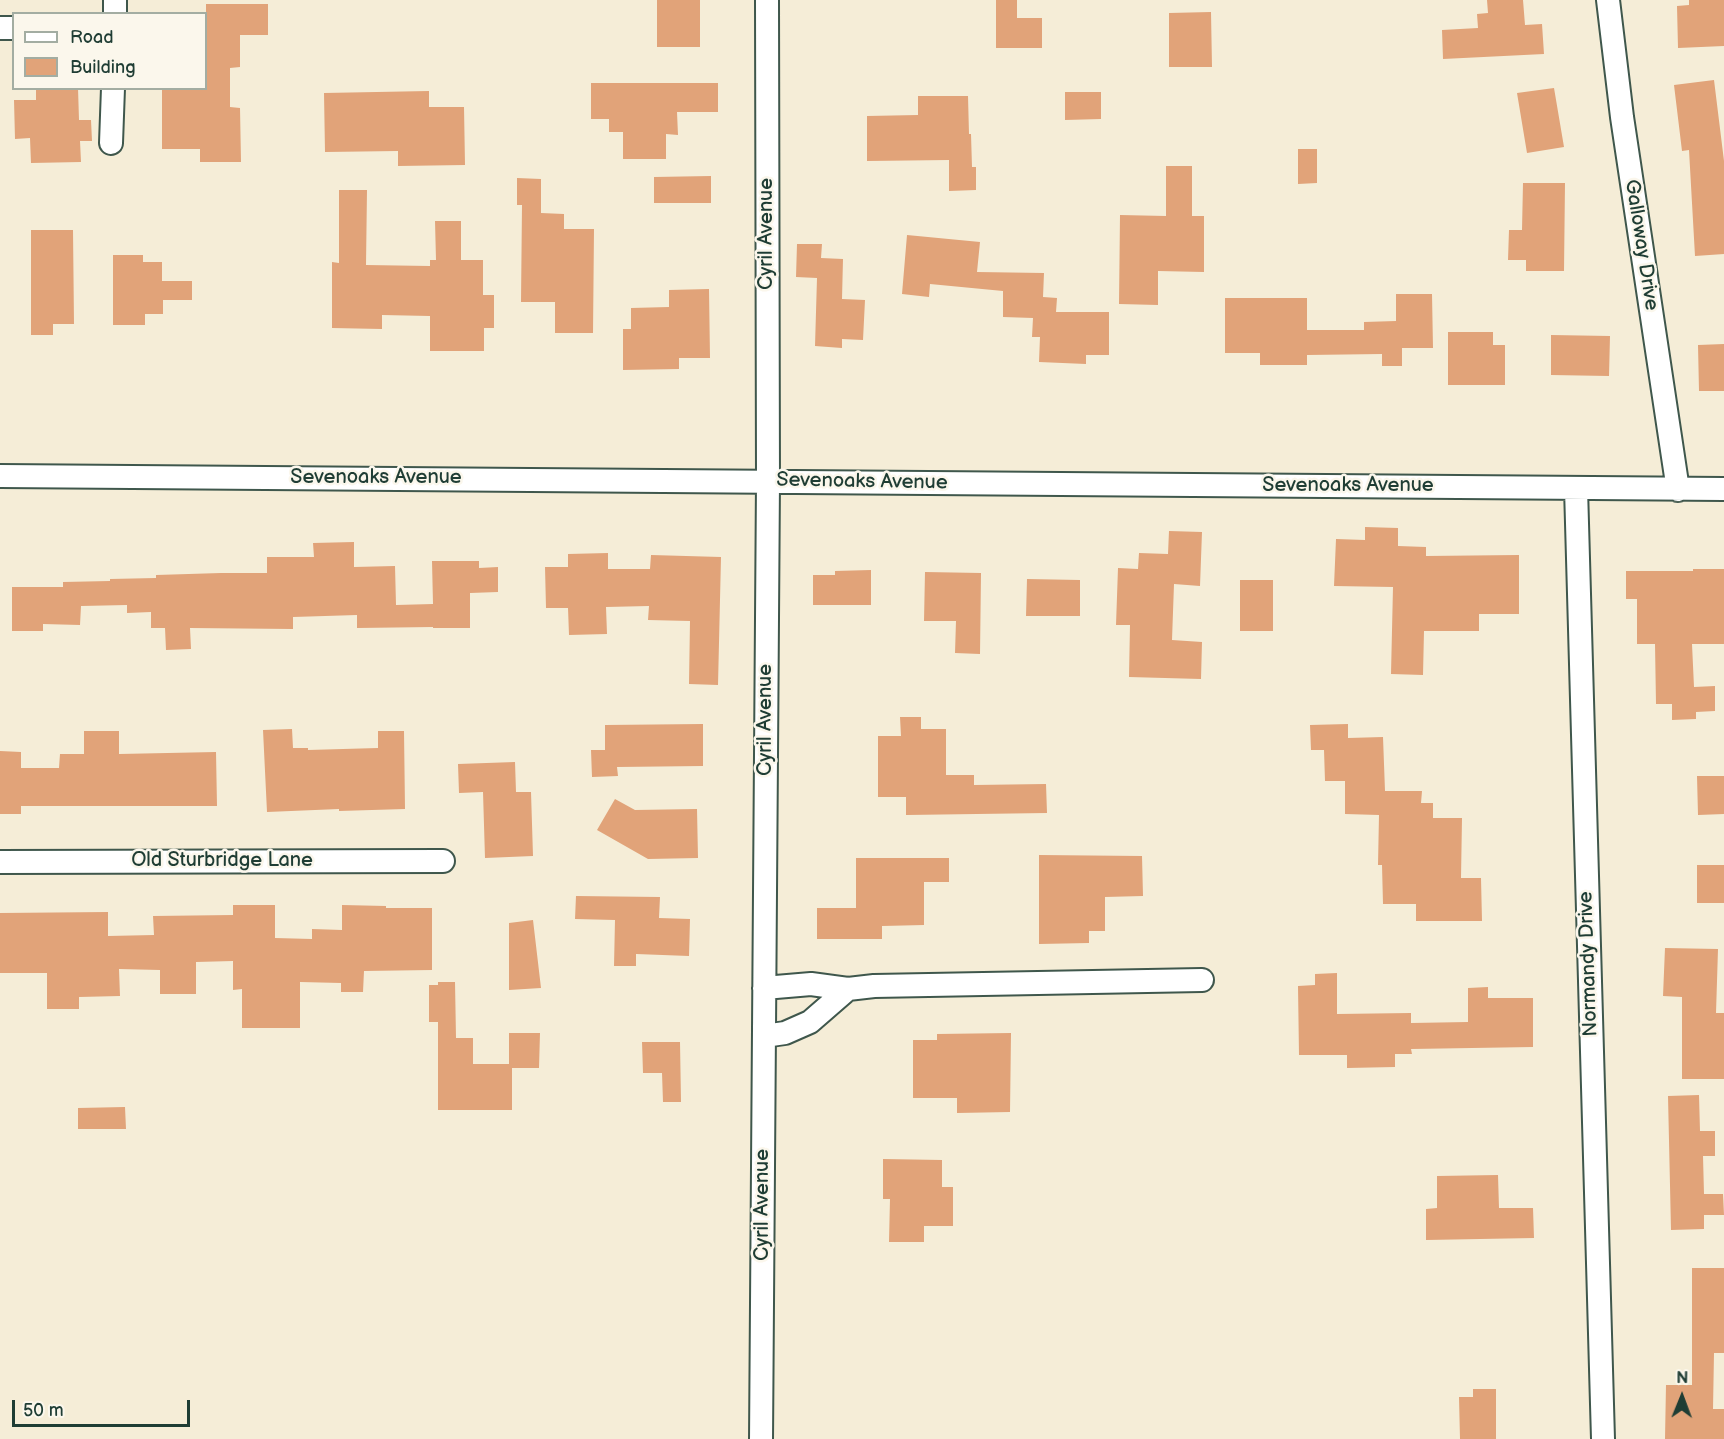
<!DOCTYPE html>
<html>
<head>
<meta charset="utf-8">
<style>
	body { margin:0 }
	#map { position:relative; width:1724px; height:1439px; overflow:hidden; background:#f5edd7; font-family:"Balsamiq Sans",sans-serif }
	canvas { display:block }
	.legend { position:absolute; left:12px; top:12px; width:195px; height:78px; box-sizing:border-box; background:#fbf7ec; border:2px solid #a3ada2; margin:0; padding:8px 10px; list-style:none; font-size:18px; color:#1f3d34 }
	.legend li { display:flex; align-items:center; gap:12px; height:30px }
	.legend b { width:30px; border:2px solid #a3ada2 }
	.north { position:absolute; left:1652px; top:1367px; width:60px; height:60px; -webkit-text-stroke:4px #fbf7ec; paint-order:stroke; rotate:1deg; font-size:16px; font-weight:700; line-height:24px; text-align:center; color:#1f3d34 }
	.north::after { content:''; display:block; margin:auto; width:21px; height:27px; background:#1f3d34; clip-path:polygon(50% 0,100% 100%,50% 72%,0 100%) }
	.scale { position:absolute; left:12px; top:1400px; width:178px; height:27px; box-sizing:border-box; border:3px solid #1f3d34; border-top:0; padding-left:8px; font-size:18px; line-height:21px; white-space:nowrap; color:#1f3d34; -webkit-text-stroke:4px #fbf7ec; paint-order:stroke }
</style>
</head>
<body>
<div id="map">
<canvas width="1724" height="1439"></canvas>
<ul class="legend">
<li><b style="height:8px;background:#fff"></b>Road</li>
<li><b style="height:16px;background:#e1a379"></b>Building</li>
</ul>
<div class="north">N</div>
<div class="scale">50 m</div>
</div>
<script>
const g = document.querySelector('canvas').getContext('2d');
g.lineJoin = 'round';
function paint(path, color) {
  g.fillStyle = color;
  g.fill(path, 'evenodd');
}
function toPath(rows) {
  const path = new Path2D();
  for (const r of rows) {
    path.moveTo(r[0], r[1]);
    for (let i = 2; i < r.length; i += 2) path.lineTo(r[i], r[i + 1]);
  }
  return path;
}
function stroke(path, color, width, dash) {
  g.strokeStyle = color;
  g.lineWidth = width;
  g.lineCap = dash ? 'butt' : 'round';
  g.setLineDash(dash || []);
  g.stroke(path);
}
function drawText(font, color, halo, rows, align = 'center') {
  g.font = font + ' "Balsamiq Sans",sans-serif';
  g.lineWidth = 5;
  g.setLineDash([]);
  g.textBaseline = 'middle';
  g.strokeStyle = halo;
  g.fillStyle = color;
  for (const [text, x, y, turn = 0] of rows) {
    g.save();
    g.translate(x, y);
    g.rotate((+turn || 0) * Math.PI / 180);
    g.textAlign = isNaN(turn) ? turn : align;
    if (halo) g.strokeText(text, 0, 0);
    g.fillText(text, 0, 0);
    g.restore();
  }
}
const building = toPath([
	[657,0,700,0,700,47,657,47],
	[996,0,1017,0,1017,18,1042,18,1042,48,996,48],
	[1487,0,1523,0,1525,25,1542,24,1544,54,1443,59,1442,30,1478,28,1477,14,1488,13],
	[1689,0,1724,0,1724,46,1678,48,1677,6,1689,5],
	[206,4,268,4,268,35,240,35,240,67,230,68,230,107,240,108,241,162,200,162,200,149,162,149,162,88,206,88],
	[1211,12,1212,67,1169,67,1169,13],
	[1714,80,1724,161,1724,254,1695,256,1689,150,1682,151,1674,85],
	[591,83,718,83,718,112,677,112,678,135,666,134,666,159,623,159,623,132,609,132,609,119,591,119],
	[36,88,78,88,79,120,91,120,92,141,80,141,81,162,31,163,30,138,15,139,14,100,36,100],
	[1554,88,1564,147,1527,153,1517,93],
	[429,91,429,107,464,107,465,165,398,166,398,151,325,152,324,93],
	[1065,92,1101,92,1101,119,1065,120],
	[918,96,968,96,969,134,971,134,972,167,976,167,976,190,949,191,949,160,867,161,867,116,918,115],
	[1298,149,1317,149,1317,183,1298,184],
	[1166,166,1192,166,1192,216,1204,216,1204,272,1158,271,1158,305,1119,304,1120,215,1166,216],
	[711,176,711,203,654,203,654,177],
	[517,178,541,179,541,213,564,214,564,229,594,229,593,333,555,333,555,302,521,302,522,205,517,205],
	[1523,183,1565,183,1564,271,1526,271,1526,260,1508,260,1509,230,1522,230],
	[339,190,367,190,366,265,430,266,430,260,436,260,435,221,461,221,461,260,483,260,483,295,494,295,494,328,484,328,484,351,430,351,430,316,382,315,382,329,332,328,332,262,339,263],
	[31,230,73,230,74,324,53,324,53,335,31,335],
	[907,235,980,242,977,272,1044,273,1043,297,1057,298,1056,312,1109,312,1109,355,1086,355,1086,364,1039,362,1040,337,1032,337,1033,318,1003,317,1003,291,930,284,929,297,902,294],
	[797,244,822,244,821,258,843,259,842,299,865,300,863,340,842,339,842,348,815,346,817,278,796,277],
	[113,255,143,255,143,262,162,262,162,281,192,281,192,300,163,300,163,314,145,314,145,325,113,325],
	[709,289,710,358,679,358,679,369,623,370,623,329,631,329,631,308,669,307,669,290],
	[1396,294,1432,294,1433,348,1402,348,1402,366,1382,366,1382,354,1307,355,1307,365,1260,365,1260,353,1225,353,1225,298,1307,298,1307,330,1364,330,1364,322,1396,321],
	[1448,332,1493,332,1493,345,1505,345,1505,385,1448,385],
	[1551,335,1610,336,1609,376,1551,375],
	[1724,344,1724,391,1699,391,1698,345],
	[1365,527,1398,528,1398,546,1426,547,1426,556,1519,555,1519,614,1479,614,1479,631,1424,631,1423,675,1391,674,1393,587,1334,586,1336,539,1365,540],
	[1169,531,1202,532,1200,586,1174,584,1172,640,1202,642,1201,679,1129,677,1130,625,1116,625,1118,568,1138,569,1139,553,1168,554],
	[354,542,354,567,395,566,396,605,433,604,432,561,479,561,479,568,498,567,498,592,470,593,470,628,433,628,433,627,357,628,357,615,293,617,293,629,190,628,191,649,166,650,165,628,151,628,151,612,127,613,127,605,81,606,80,625,43,624,43,631,12,631,12,587,63,587,63,582,110,581,110,579,156,578,156,575,221,573,267,573,267,557,314,557,313,543],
	[608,553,608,569,650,569,651,555,721,557,718,685,689,684,690,621,648,620,649,606,606,607,607,634,569,635,568,608,546,608,545,567,568,567,568,554],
	[1693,569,1724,569,1724,644,1692,644,1694,687,1715,686,1715,711,1696,712,1696,719,1672,720,1672,704,1656,704,1655,644,1637,644,1637,599,1626,599,1626,571,1693,571],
	[871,570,871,605,813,605,813,575,835,575,835,571],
	[925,572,981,573,980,654,955,653,956,621,924,621],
	[1027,579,1080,580,1080,616,1026,616],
	[1240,580,1273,580,1273,631,1240,631],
	[900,717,921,717,921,729,946,729,946,775,974,775,974,785,1046,784,1047,813,906,815,906,797,878,797,878,736,901,736],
	[703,724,703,766,617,767,618,776,592,777,591,750,605,750,605,725],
	[1348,724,1348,738,1383,737,1385,791,1422,791,1421,803,1433,803,1433,818,1462,818,1461,878,1481,878,1482,921,1416,921,1416,904,1383,904,1382,865,1378,865,1379,815,1345,814,1345,781,1325,781,1324,750,1311,750,1310,725],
	[292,729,293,748,308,748,308,750,378,748,378,731,404,731,405,809,339,811,339,809,267,812,263,730],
	[84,731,119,731,119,754,216,752,217,806,21,806,21,814,0,814,0,751,21,752,21,768,59,768,60,754,84,754],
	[515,762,516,792,531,792,533,856,485,858,483,792,459,793,458,764],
	[1697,776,1724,776,1724,814,1698,815],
	[615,799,635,810,697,809,698,858,648,859,597,830],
	[1039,855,1142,856,1143,896,1105,897,1105,931,1089,931,1089,943,1039,944],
	[856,858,949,858,949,882,924,882,924,925,882,926,882,939,817,939,817,908,856,908],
	[1697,865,1724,865,1724,903,1697,903],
	[576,896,660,897,659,918,690,919,689,956,636,954,636,966,614,966,615,920,575,919],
	[233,905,275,905,275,938,312,939,312,929,342,930,342,905,386,906,386,908,432,908,432,970,364,971,363,992,341,992,341,983,300,982,300,1028,242,1028,242,989,233,990,233,961,196,962,196,994,160,994,160,970,119,969,120,996,79,997,79,1009,47,1009,47,973,0,973,0,913,108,912,108,936,154,935,153,916,233,915],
	[533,920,541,988,509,990,509,923],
	[1665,948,1718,949,1716,1013,1724,1013,1724,1079,1682,1079,1682,997,1663,996],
	[1337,973,1337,1014,1411,1013,1411,1023,1468,1022,1468,988,1488,987,1488,998,1533,998,1533,1047,1411,1049,1412,1054,1395,1054,1395,1067,1347,1068,1347,1055,1299,1055,1298,986,1315,985,1315,974],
	[438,982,455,982,456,1038,473,1038,473,1064,509,1064,509,1033,540,1033,539,1068,512,1068,512,1110,438,1110,438,1022,429,1022,429,985,438,985],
	[1011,1033,1010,1112,957,1113,957,1098,913,1098,913,1040,937,1040,937,1034],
	[642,1042,680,1042,681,1102,663,1102,662,1073,643,1073],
	[1699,1095,1700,1131,1715,1131,1715,1156,1703,1156,1704,1194,1723,1194,1724,1215,1704,1215,1704,1229,1671,1230,1668,1096],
	[125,1107,126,1129,78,1129,78,1108],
	[883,1159,942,1160,942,1187,953,1187,953,1226,924,1226,924,1242,889,1242,890,1199,883,1199],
	[1498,1175,1499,1208,1533,1208,1534,1238,1426,1240,1426,1209,1437,1208,1437,1176],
	[1692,1268,1724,1268,1724,1353,1714,1353,1713,1409,1724,1409,1724,1439,1665,1439,1666,1385,1692,1385],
	[1473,1389,1496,1389,1496,1439,1460,1439,1459,1397,1473,1397]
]);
const minor = toPath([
	[1608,0,1622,117,1678,490],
	[115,14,115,0],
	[0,28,14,28],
	[111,143,113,88],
	[0,476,1724,489],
	[1576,488,1603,1439],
	[0,862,443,861],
	[764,988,811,984,848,989,874,986,1202,980],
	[764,1036,785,1033,810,1022,848,989],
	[761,1439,768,481,767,0]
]);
const streetNames = [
	["Cyril Avenue",767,234,-90],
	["Galloway Drive",1641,245,81],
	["Sevenoaks Avenue",376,478],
	["Sevenoaks Avenue",862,482,1],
	["Sevenoaks Avenue",1348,486],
	["Cyril Avenue",766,720,-90],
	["Old Sturbridge Lane",222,861],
	["Normandy Drive",1589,964,-92],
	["Cyril Avenue",763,1205,-90]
];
paint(building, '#e1a379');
stroke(minor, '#3f574c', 26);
stroke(minor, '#fff', 22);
drawText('20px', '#1f3d34', '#fbf7ec', streetNames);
</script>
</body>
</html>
